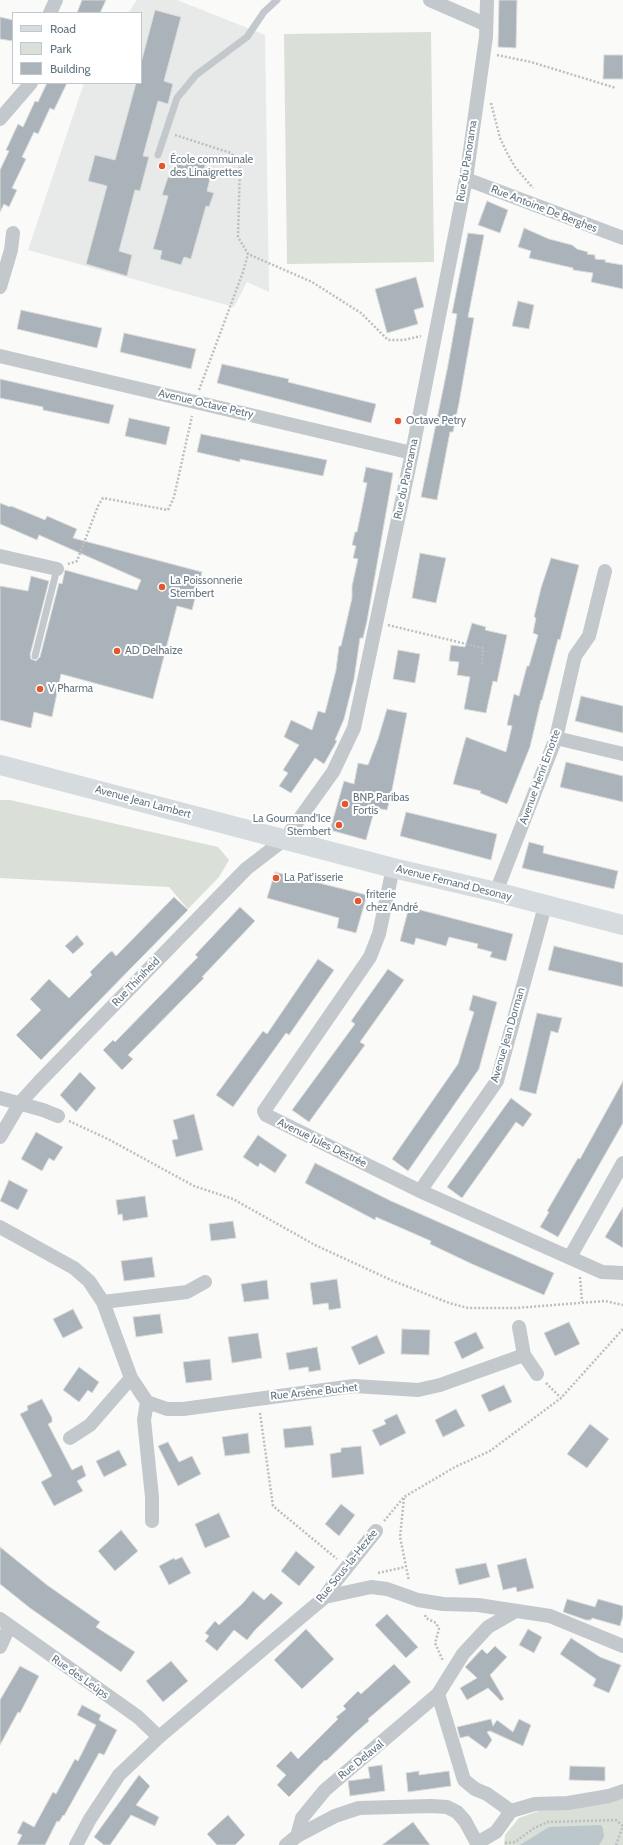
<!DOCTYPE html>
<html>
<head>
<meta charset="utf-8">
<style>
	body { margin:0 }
	#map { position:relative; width:623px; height:1845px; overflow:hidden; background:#fafaf8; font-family:Cabin,sans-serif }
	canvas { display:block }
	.legend { position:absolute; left:12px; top:12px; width:130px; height:72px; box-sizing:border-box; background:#fff; border:1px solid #c1c8cd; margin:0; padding:5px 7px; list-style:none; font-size:12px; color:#657683 }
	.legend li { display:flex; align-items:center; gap:8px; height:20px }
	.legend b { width:20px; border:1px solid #c1c8cd }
</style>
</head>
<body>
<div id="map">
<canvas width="623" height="1845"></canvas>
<ul class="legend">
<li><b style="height:5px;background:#d6dbdf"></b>Road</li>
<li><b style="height:11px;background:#dadfd7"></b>Park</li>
<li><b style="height:11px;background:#aab3b9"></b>Building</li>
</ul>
</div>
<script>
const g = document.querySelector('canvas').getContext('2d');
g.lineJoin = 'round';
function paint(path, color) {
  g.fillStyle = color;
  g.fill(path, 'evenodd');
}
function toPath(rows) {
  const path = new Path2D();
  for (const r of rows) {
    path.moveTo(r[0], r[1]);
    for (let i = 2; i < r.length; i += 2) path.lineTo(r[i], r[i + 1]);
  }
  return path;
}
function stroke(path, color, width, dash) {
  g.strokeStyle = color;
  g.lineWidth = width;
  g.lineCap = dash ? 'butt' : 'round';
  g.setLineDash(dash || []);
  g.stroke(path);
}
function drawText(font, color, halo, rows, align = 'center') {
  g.font = font + ' Cabin,sans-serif';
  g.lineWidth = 4;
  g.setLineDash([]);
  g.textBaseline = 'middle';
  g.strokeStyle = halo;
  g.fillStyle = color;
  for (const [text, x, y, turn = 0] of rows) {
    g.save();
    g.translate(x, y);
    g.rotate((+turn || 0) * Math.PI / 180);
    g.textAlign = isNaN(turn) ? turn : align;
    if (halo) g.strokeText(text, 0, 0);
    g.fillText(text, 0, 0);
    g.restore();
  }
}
const built = toPath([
	[137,0,177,0,265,35,269,292,247,282,234,307,28,250,84,83,141,83,141,13,128,13]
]);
const green = toPath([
	[431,32,434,262,287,264,284,34],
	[0,800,10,800,218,847,229,860,219,877,188,909,169,887,0,878],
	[623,1798,623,1845,504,1845,505,1835,519,1818,539,1811,576,1808]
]);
const water = toPath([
	[601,1825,603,1829,604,1837,599,1845,520,1845,549,1827]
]);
const building = toPath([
	[82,0,106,0,100,13,77,13,82,0],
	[499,0,517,0,516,48,498,47,499,0],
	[155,10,181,17,164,81,173,84,168,104,158,101,143,156,149,157,140,191,135,190,119,251,132,255,127,276,86,264,107,186,88,181,95,155,115,160,136,83,141,83,141,63,155,10],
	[0,17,13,20,13,41,0,39,0,17],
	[604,55,623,55,623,79,603,79,604,55],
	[47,83,67,83,54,110,50,108,38,134,34,132,22,157,26,159,12,188,17,190,9,207,4,204,0,212,0,170,9,151,6,150,18,124,23,127,35,101,38,102,47,83],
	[188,157,206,162,203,173,211,175,207,191,214,193,209,207,206,206,191,259,184,257,181,265,160,259,162,251,153,249,168,196,162,195,168,177,171,178,176,163,185,166,188,157],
	[487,201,508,210,500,233,478,225,487,201],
	[524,228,549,239,572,245,577,249,588,252,587,254,595,255,595,259,606,260,605,262,623,265,623,289,591,282,593,273,573,270,573,268,529,258,531,251,518,247,524,228],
	[468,233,484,235,468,317,474,318,459,403,453,432,450,432,437,500,421,497,448,365,457,314,452,313,468,233],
	[416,277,424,307,414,310,418,324,387,333,375,289,416,277],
	[518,301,534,305,529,329,512,326,518,301],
	[21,310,102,328,97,348,17,329,21,310],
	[124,333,196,349,191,369,120,352,124,333],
	[222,364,289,379,288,382,376,404,371,423,217,383,222,364],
	[0,379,114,405,109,424,43,410,43,407,0,398,0,379],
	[129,418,170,427,166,445,125,436,129,418],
	[201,434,327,460,323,476,240,459,240,462,197,452,201,434],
	[366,467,393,473,367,621,363,638,360,638,354,679,344,719,335,740,337,741,324,764,315,758,291,793,279,786,288,773,283,770,299,745,284,737,291,720,312,730,318,711,325,713,336,670,339,646,341,646,352,598,352,586,358,559,353,558,356,546,352,545,355,532,357,532,367,483,363,482,366,467],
	[0,503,10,507,11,506,45,520,47,516,77,529,73,538,202,572,192,610,177,606,153,699,61,674,52,717,34,712,31,728,0,720,0,586,28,591,31,576,49,581,30,655,31,659,36,661,40,657,59,583,62,584,65,570,137,590,141,580,39,535,37,540,0,524,0,503],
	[420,553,446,558,436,603,412,598,420,553],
	[551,558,579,565,560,640,558,639,542,700,541,700,530,747,507,804,480,793,481,791,453,784,466,737,506,752,512,726,507,725,514,694,519,696,527,666,529,666,538,635,533,633,536,618,534,617,541,588,551,558],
	[472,623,486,627,485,630,507,635,497,682,493,681,486,713,464,709,470,677,457,675,459,662,449,661,451,645,465,647,472,623],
	[398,650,420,654,415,683,393,679,398,650],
	[581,696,623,706,623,733,575,721,581,696],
	[387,709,407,713,391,795,387,810,375,808,366,840,330,830,344,781,354,784,358,763,368,765,378,739,387,709],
	[566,762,623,776,623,802,560,787,566,762],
	[406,812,497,834,491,860,400,836,406,812],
	[529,842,544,846,543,853,618,871,614,889,522,868,529,842],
	[275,872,367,895,356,933,337,928,339,918,267,898,275,872],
	[174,897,188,910,41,1060,16,1035,41,1010,30,999,49,979,69,998,92,975,90,972,109,953,112,951,116,956,174,897],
	[240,907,255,921,202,977,204,978,128,1055,133,1059,122,1070,103,1050,113,1040,115,1042,198,957,195,955,240,907],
	[409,907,513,934,506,961,490,957,492,952,477,948,478,944,449,937,446,946,416,938,414,945,400,941,409,907],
	[77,935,84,944,73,954,65,946,77,935],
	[554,946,623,963,623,987,548,970,554,946],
	[318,959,334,970,289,1035,286,1033,233,1107,216,1095,263,1031,267,1034,318,959],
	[388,969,404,980,360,1042,365,1045,309,1122,292,1110,355,1024,351,1021,388,969],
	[473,995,497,1002,479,1069,408,1171,392,1159,458,1064,474,1012,469,1010,473,995],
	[537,1013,562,1018,558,1033,551,1031,536,1094,519,1090,537,1013],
	[80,1072,96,1088,76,1112,60,1095,80,1072],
	[623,1081,623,1123,558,1237,540,1227,549,1212,547,1211,578,1158,580,1159,623,1081],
	[511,1098,532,1114,523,1127,516,1122,462,1198,447,1187,511,1098],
	[194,1114,203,1150,176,1157,172,1140,178,1139,173,1120,194,1114],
	[36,1132,63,1147,54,1161,49,1158,42,1171,21,1159,36,1132],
	[258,1135,287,1155,275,1173,260,1163,258,1167,243,1157,258,1135],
	[315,1163,391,1201,554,1273,544,1295,472,1264,430,1244,431,1241,376,1217,375,1220,305,1183,315,1163],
	[9,1180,28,1190,18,1210,0,1201,9,1180],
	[145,1196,148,1217,123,1221,122,1214,118,1215,116,1200,145,1196],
	[623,1207,623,1248,605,1237,623,1207],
	[233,1221,236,1238,211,1241,209,1224,233,1221],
	[152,1257,155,1277,124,1281,121,1261,152,1257],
	[337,1279,341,1308,329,1310,328,1303,313,1305,310,1283,337,1279],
	[267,1280,269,1299,244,1302,241,1284,267,1280],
	[73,1309,83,1328,63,1338,53,1319,73,1309],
	[160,1314,163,1333,136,1337,133,1317,160,1314],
	[569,1322,580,1344,555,1356,544,1333,569,1322],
	[402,1329,430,1330,429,1355,401,1354,402,1329],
	[476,1332,484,1348,462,1359,454,1342,476,1332],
	[258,1333,262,1358,232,1363,228,1337,258,1333],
	[377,1335,385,1353,359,1365,351,1347,377,1335],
	[317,1347,321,1370,309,1372,308,1367,289,1370,286,1353,317,1347],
	[210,1359,212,1380,186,1383,183,1362,210,1359],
	[79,1367,99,1382,92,1393,88,1390,79,1402,63,1390,79,1367],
	[504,1385,512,1402,489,1412,481,1395,504,1385],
	[42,1399,52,1418,52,1422,48,1424,72,1470,82,1465,86,1476,77,1481,83,1491,54,1506,41,1482,52,1476,20,1414,28,1410,27,1406,42,1399],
	[456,1409,465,1426,443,1437,435,1420,456,1409],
	[397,1414,406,1433,380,1446,372,1430,386,1424,384,1420,397,1414],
	[590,1424,609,1439,587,1468,567,1454,590,1424],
	[311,1426,314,1445,285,1448,283,1429,311,1426],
	[248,1433,250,1453,225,1456,222,1437,248,1433],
	[168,1442,179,1462,192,1456,201,1474,178,1486,158,1446,168,1442],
	[361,1446,364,1474,332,1478,330,1454,341,1452,341,1448,361,1446],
	[119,1450,127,1465,104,1477,96,1461,119,1450],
	[341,1504,355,1515,339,1536,325,1524,341,1504],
	[219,1513,230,1537,205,1548,195,1524,219,1513],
	[121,1530,138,1551,115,1571,98,1551,121,1530],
	[0,1547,47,1585,100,1622,96,1627,135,1652,121,1672,30,1608,0,1584,0,1547],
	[296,1551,315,1567,299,1586,281,1571,296,1551],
	[182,1557,191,1573,169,1585,159,1566,174,1558,175,1560,182,1557],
	[526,1558,534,1588,517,1592,516,1587,503,1590,497,1565,526,1558],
	[486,1563,490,1577,459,1585,455,1569,486,1563],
	[253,1591,264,1600,271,1593,283,1603,255,1630,247,1640,234,1630,217,1651,205,1641,209,1636,205,1633,215,1621,219,1625,243,1603,253,1591],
	[567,1599,595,1607,598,1599,623,1606,623,1616,620,1626,592,1618,591,1620,586,1620,563,1612,567,1599],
	[387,1614,418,1647,406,1658,375,1625,387,1614],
	[306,1629,334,1659,302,1689,274,1660,306,1629],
	[528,1629,542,1637,534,1653,519,1645,528,1629],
	[571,1638,600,1657,621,1665,609,1693,593,1686,596,1679,560,1654,571,1638],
	[495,1646,507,1657,490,1675,504,1699,501,1701,488,1688,467,1700,460,1688,477,1678,465,1667,482,1649,487,1654,495,1646],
	[171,1661,188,1681,163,1702,146,1681,171,1661],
	[394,1664,411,1682,368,1719,369,1721,354,1734,326,1761,325,1760,289,1797,277,1785,286,1775,276,1766,291,1751,298,1759,338,1719,336,1717,346,1709,343,1706,358,1691,361,1694,394,1664],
	[20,1666,39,1676,20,1713,18,1712,0,1745,0,1700,20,1666],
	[82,1705,101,1715,99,1720,117,1730,104,1755,99,1753,64,1816,63,1815,59,1822,57,1821,45,1845,17,1845,22,1835,17,1833,23,1821,34,1827,53,1792,56,1794,75,1759,78,1761,96,1725,77,1715,82,1705],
	[491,1719,493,1726,497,1720,513,1732,519,1719,531,1725,523,1746,490,1731,487,1732,492,1740,486,1749,468,1736,460,1738,457,1727,491,1719],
	[382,1765,385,1791,350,1796,348,1781,370,1778,368,1767,382,1765],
	[570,1766,605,1767,605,1781,569,1780,570,1766],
	[419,1771,419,1775,449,1771,451,1786,408,1792,406,1773,419,1771],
	[139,1775,150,1786,136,1805,159,1817,155,1826,131,1815,110,1845,104,1845,94,1837,139,1775],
	[228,1815,245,1835,235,1845,217,1845,207,1834,228,1815],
	[413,1822,430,1845,382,1845,413,1822]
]);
const path = toPath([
	[497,55,531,62,616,88],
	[491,103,500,138,507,153,515,167,533,188],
	[175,135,231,153,240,165,238,237,248,254,312,282,361,313,388,340,404,340,421,336],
	[199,390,243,272,248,254],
	[68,564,77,561,98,506,103,498,168,510,174,497,192,416],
	[388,625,483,648,482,665],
	[69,1121,108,1139,194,1186,233,1199,315,1245,391,1280,449,1303,468,1308,516,1308,605,1301,623,1305],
	[580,1277,582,1302],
	[546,1383,561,1398],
	[260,1413,273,1506,337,1559],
	[404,1498,400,1537,409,1581],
	[384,1521,404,1497,455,1467,490,1451,561,1398,623,1329],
	[378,1573,405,1567],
	[425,1615,426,1618,436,1623,439,1629,435,1643,443,1661],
	[505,1843,515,1842,534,1828,548,1822,616,1820,623,1826],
	[616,1845,623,1826]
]);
const service = toPath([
	[158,155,177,98,196,75,247,37,264,12,277,0],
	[35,656,57,569]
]);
const minor = toPath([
	[430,0,485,24],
	[50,13,56,0],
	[0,119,31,83],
	[466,179,623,238],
	[0,287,11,250,13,233],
	[0,356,412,453],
	[0,556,57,569],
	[556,738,623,754],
	[393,868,379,934,370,957,264,1111,266,1115,420,1191,602,1272,623,1273],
	[496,892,556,738,575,656,589,636,605,571],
	[0,1098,43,1110,58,1116],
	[0,1137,20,1103,39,1082,246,869,285,839,333,772,354,728,412,453,466,179,486,37,487,0],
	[420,1191,497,1081,545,906],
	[0,1227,74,1268,89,1281,103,1302,131,1378,147,1402,167,1409,183,1409,354,1386,418,1390,440,1385,524,1355],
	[570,1257,623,1163],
	[103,1302,187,1292,205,1282],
	[519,1327,524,1355,537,1374],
	[147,1402,144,1420,152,1497,152,1521],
	[70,1438,90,1425,131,1378],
	[325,1597,371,1587,387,1589,418,1600,443,1604,478,1605,550,1616,623,1646],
	[0,1619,138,1717,159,1737],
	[0,1647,9,1627],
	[438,1694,464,1780,475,1789,487,1794,511,1811],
	[297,1836,302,1818,325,1790,438,1694,463,1654,488,1627,516,1611],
	[477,1843,496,1832,511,1811,535,1804,568,1803,609,1796,623,1791],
	[76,1845,90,1819,119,1775,159,1737,325,1597,335,1582,376,1531],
	[286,1845,297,1836,335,1816,359,1808,431,1806,447,1807,457,1812,465,1821,478,1845]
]);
const secondary = toPath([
	[0,765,393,868,496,892,623,925]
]);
const markers = [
	[162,166,4,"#e4572e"],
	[398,421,4,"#e4572e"],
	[162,587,4,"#e4572e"],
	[117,651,4,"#e4572e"],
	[40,689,4,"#e4572e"],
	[345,804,4,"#e4572e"],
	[339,825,4,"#e4572e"],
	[276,878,4,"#e4572e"],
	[358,901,4,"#e4572e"]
];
const poiNames = [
	["École communale",170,160],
	["des Linaigrettes",170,173],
	["Octave Petry",406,421],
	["La Poissonnerie",170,581],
	["Stembert",170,594],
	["AD Delhaize",125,651],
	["V Pharma",48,689],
	["BNP Paribas",353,798],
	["Fortis",353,811],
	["La Gourmand'Ice",331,819,"right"],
	["Stembert",331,832,"right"],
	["La Pat’isserie",284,878],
	["friterie",366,895],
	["chez André",366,908]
];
const streetNames = [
	["Rue du Panorama",467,161,-81],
	["Rue Antoine De Berghes",544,209,21],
	["Avenue Octave Petry",206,404,13],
	["Rue du Panorama",406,479,-78],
	["Avenue Henri Ernotte",540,777,-70],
	["Avenue Jean Lambert",143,802,15],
	["Avenue Fernand Desonay",454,883,14],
	["Rue Thiniheid",136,982,-46],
	["Avenue Jean Dorman",508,1035,-74],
	["Avenue Jules Destrée",322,1143,26],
	["Rue Arsène Buchet",314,1392,-6],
	["Rue Sous-la-Hezée",347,1566,-51],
	["Rue des Leûps",80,1677,35],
	["Rue Delaval",361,1760,-39]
];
paint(built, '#e8e9e9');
paint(green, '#dadfd7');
paint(water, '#bbc7cb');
paint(building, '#aab3b9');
stroke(building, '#dcdcda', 1);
stroke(path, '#bbbfc2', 2.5, [2, 2]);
stroke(service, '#c3c8cc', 7);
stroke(minor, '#c3c8cc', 14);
stroke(secondary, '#d6dbdf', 20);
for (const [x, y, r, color] of markers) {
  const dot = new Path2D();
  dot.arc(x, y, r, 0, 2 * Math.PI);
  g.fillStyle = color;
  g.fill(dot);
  stroke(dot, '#fff', 1.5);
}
drawText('11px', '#657683', '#fff', poiNames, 'left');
drawText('11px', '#657683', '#fff', streetNames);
</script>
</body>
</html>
